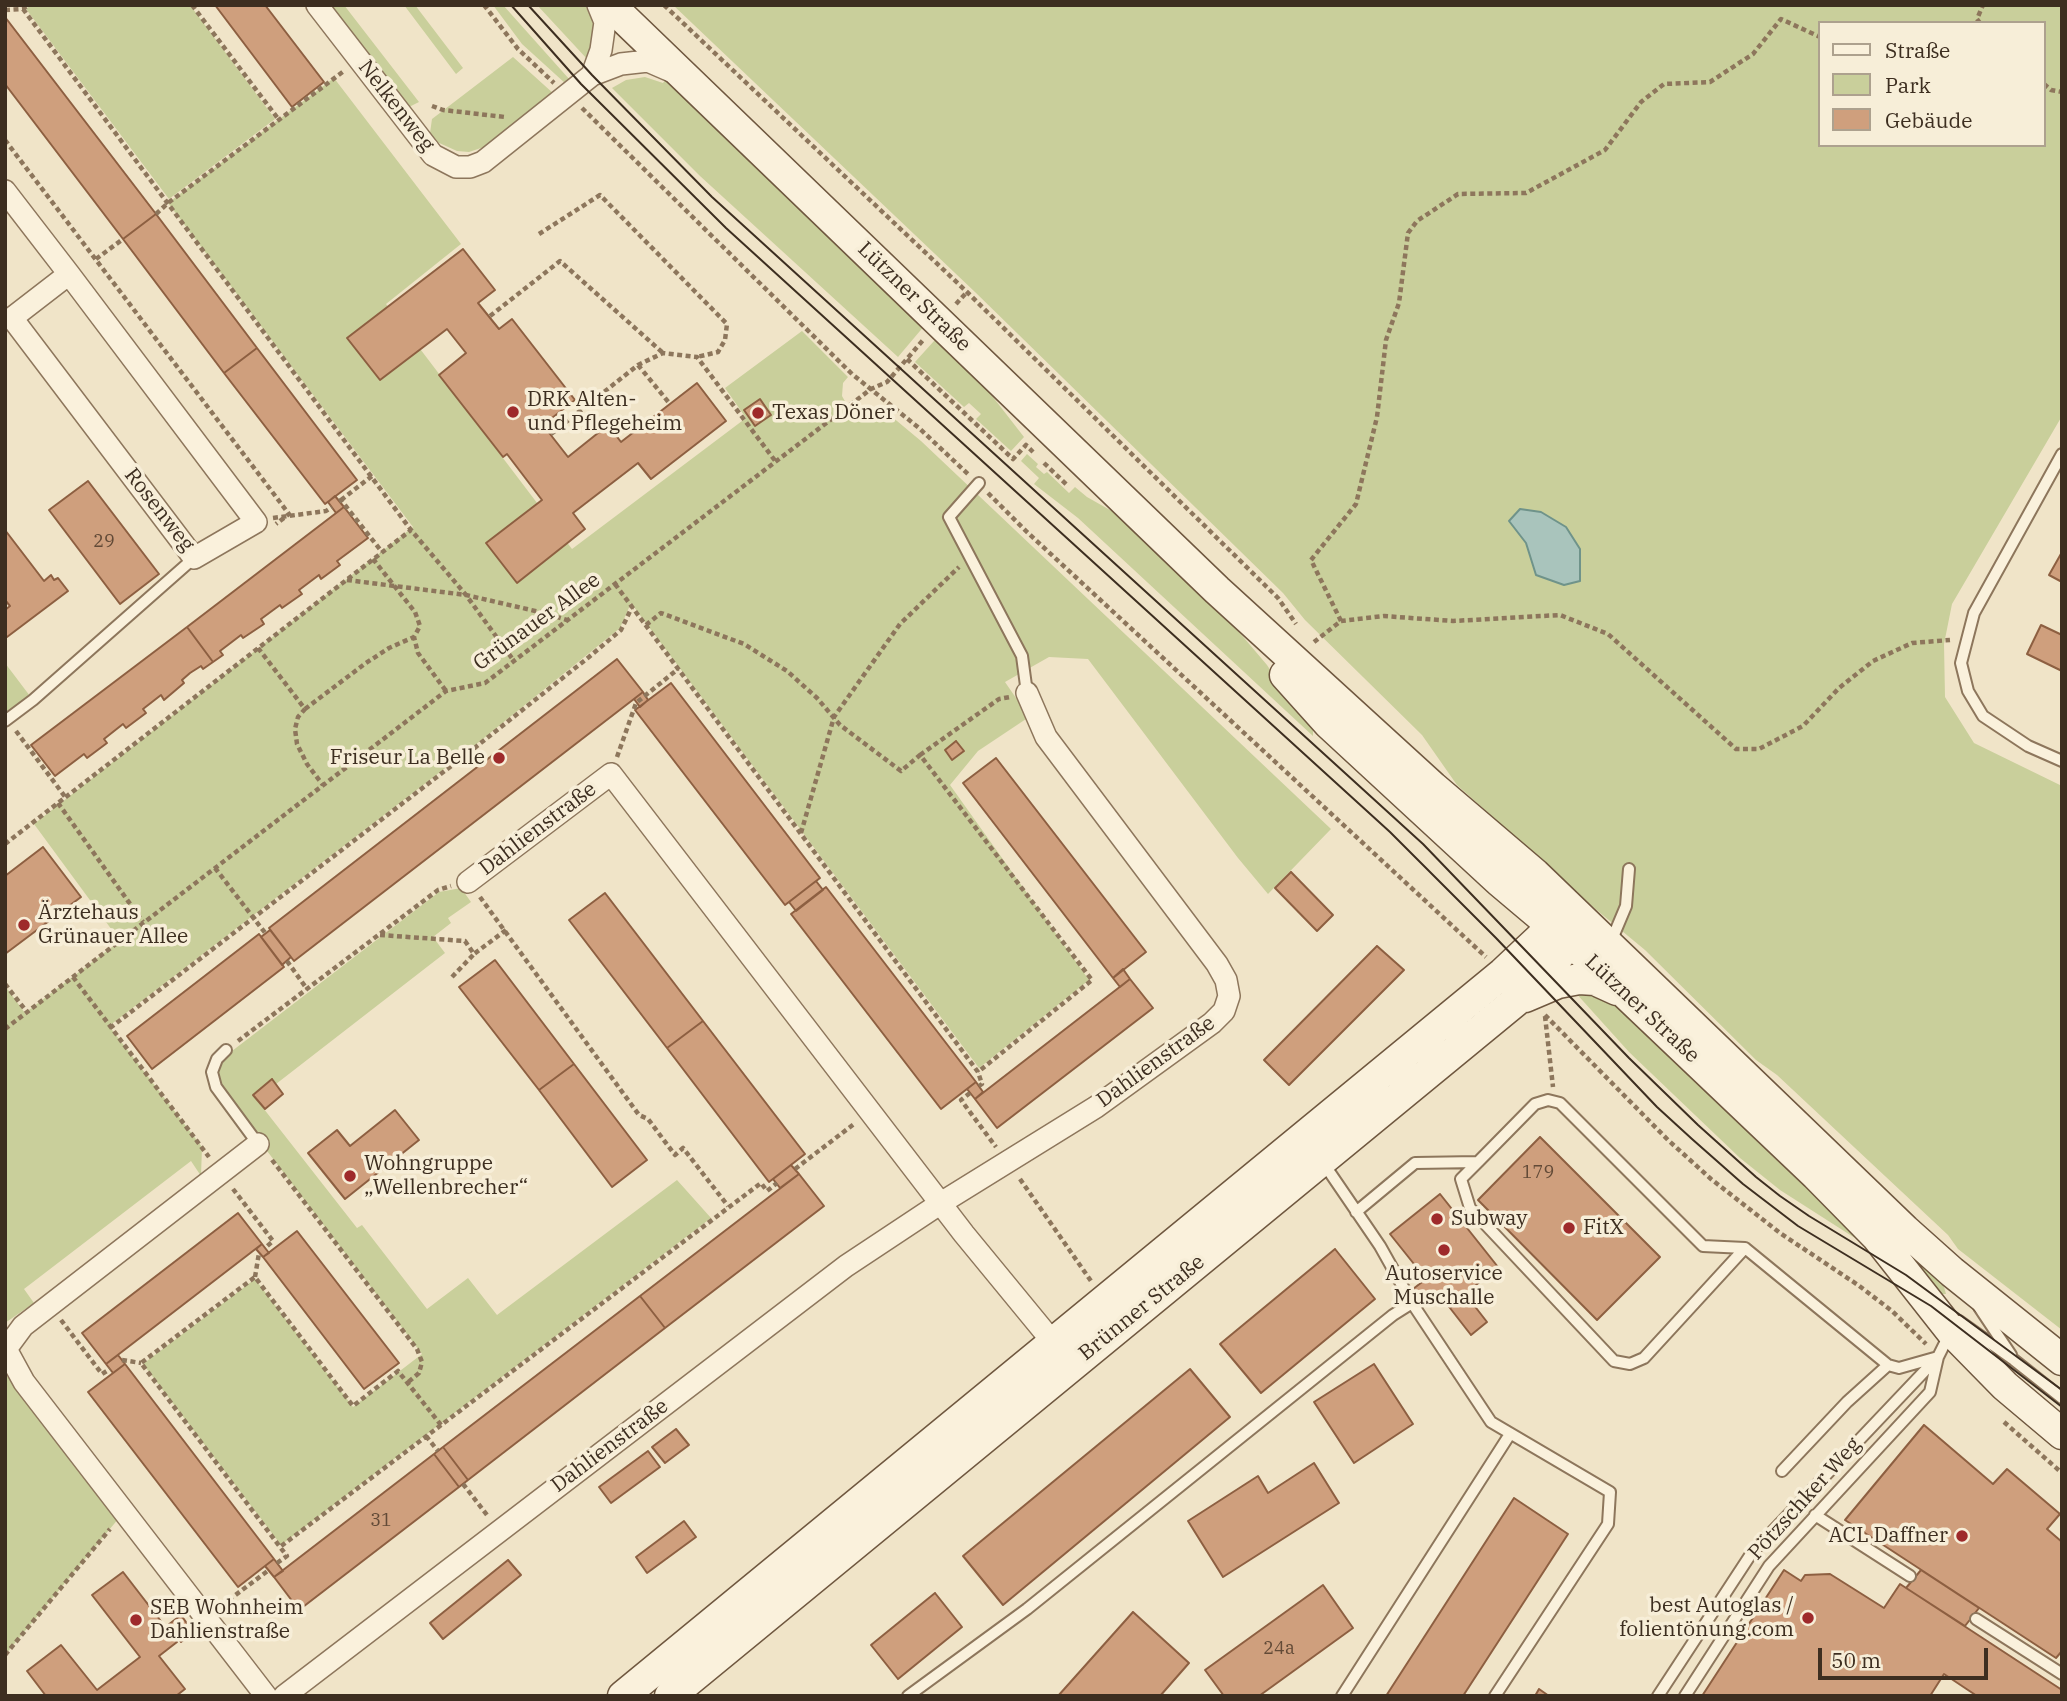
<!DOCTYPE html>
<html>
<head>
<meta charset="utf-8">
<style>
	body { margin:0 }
	#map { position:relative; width:2067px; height:1701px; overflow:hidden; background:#f0e4c8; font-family:"IBM Plex Serif",serif }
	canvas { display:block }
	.frame { position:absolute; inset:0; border:7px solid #3d2e20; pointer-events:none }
	.legend { position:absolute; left:1818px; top:21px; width:228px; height:126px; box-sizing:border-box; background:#f7eed8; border:2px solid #ada18e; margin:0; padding:9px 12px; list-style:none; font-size:21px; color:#3d2e20 }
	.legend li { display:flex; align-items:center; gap:14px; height:35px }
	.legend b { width:35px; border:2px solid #ada18e }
	.scale { position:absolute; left:1818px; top:1648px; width:170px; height:32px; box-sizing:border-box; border:4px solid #3d2e20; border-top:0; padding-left:9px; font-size:21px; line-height:24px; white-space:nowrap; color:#3d2e20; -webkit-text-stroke:5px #f7eed8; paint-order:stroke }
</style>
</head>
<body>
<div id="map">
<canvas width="2067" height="1701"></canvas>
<div class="frame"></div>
<ul class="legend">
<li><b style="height:9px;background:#faf1dc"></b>Straße</li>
<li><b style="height:19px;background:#c9cf9b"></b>Park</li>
<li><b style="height:19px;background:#cf9f7d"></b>Gebäude</li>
</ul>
<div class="scale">50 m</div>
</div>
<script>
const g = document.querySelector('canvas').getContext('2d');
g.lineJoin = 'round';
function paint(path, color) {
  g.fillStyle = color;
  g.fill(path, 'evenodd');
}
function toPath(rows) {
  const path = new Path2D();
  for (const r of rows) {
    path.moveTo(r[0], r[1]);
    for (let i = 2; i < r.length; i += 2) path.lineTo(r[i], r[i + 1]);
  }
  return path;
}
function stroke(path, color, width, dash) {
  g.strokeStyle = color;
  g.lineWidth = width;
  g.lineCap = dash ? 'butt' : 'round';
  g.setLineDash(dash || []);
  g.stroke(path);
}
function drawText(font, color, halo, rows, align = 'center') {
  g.font = font + ' "IBM Plex Serif",serif';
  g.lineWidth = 7;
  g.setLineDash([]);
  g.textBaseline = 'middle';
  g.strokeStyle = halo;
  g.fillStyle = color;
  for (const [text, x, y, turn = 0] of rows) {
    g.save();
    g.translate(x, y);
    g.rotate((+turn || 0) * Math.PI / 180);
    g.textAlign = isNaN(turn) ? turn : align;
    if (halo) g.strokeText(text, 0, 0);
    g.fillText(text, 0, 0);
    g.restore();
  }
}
const green = toPath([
	[31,5,190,5,275,119,169,199,26,9],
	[331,5,344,5,419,102,409,107],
	[404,5,415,5,463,68,456,74],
	[493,5,503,5,570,80,566,84,522,44],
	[537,5,585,5,595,26,595,43,588,60],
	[673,5,2062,5,2062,416,1952,604,1944,644,1945,697,1974,743,2062,786,2062,1330,1958,1249,1948,1235,1777,1075,1756,1060,1645,950,1593,907,1457,785,1422,735,1305,620,1283,593,975,292],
	[1820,23,2044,23,2044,145,1820,145],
	[513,57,554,94,484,147,469,152,457,151,437,142,430,133,432,119],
	[645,77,663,83,665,80,678,88,925,325,898,357,700,176,612,88,626,80],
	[334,78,461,244,386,304,572,549,746,418,725,388,802,331,848,377,843,383,842,396,852,414,860,418,870,418,885,411,921,441,1331,829,1268,894,1238,858,1088,659,1049,657,1005,682,1029,717,978,751,950,785,1089,980,979,1068,631,603,620,628,588,654,474,746,109,1026,202,1147,201,1176,191,1161,24,1289,34,1303,5,1323,5,986,25,1013,120,941,34,824,413,527,168,203],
	[939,338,975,374,1024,437,1011,451,976,419,981,414,969,403,964,407,915,362,934,341],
	[1027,454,1038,464,1036,467,1044,474,1047,472,1069,493,1075,487,1087,497,1117,514,1193,585,1239,632,1267,665,1289,699,1313,729,1313,736,1078,518,1034,484,1039,478,1021,461],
	[5,663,33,700,5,721],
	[461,888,471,902,448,918,451,923,433,937,445,953,276,1084,253,1095,357,1228,362,1225,427,1309,468,1278,497,1315,677,1180,711,1218,281,1545,143,1364,255,1279,353,1407,422,1354,206,1071,439,892],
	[1574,991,1603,995,1632,1017,1869,1247,1780,1190,1740,1158,1629,1052],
	[1898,1242,1925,1266,1944,1287,1946,1294,1942,1294,1921,1278],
	[5,1376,24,1382,124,1512,5,1655]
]);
const water = toPath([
	[1520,509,1541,512,1566,527,1580,549,1580,581,1564,585,1536,575,1526,543,1509,521,1520,509]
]);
const building = toPath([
	[215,5,265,5,324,82,292,107,215,5],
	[5,17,156,214,123,239,5,84,5,17],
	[156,214,257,348,224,373,123,239,156,214],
	[463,249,495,290,478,303,499,329,512,319,575,400,543,425,568,457,608,425,621,442,697,383,726,421,651,479,638,463,573,513,585,529,517,583,486,543,542,500,507,454,503,457,439,375,466,353,447,329,380,380,347,338,463,249],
	[257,348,357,480,325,504,224,373,257,348],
	[760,399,771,415,755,426,744,410,760,399],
	[88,481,159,574,120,604,49,510,88,481],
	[335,496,344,507,336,513,328,502,335,496],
	[344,507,368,538,337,561,340,565,321,579,319,575,299,590,302,594,282,608,280,605,261,619,264,624,243,638,241,635,220,651,223,655,213,662,187,627,344,507],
	[5,530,44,581,51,575,54,580,58,578,68,591,7,637,5,635,5,610,10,606,5,600,5,530],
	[2062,552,2062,582,2049,575,2062,552],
	[2041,625,2062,635,2062,671,2027,654,2041,625],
	[187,627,213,662,203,669,201,666,190,673,182,680,184,683,164,700,161,695,143,709,146,713,126,728,123,724,104,739,107,743,87,758,84,754,55,776,31,745,187,627],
	[617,659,643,692,294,961,269,928,617,659],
	[671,683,820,878,785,905,635,710,671,683],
	[643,692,648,700,640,707,634,699,643,692],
	[956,741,964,751,952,760,945,750,956,741],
	[996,758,1146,952,1113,978,963,783,996,758],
	[43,847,81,897,5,954,5,876,43,847],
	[1291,872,1333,915,1317,931,1275,888,1291,872],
	[816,881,823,890,796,911,789,902,816,881],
	[826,887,976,1082,941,1109,791,914,826,887],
	[605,893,703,1021,667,1048,569,920,605,893],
	[270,930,291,957,282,965,261,937,270,930],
	[259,934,284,967,152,1069,127,1036,259,934],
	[1377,946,1404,970,1289,1085,1264,1060,1377,946],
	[495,960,574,1064,539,1090,459,987,495,960],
	[1123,969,1130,979,1120,987,1113,978,1123,969],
	[1130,979,1153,1008,997,1128,975,1099,1130,979],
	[703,1021,805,1154,769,1182,667,1048,703,1021],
	[574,1064,647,1160,612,1187,539,1090,574,1064],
	[272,1079,283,1094,265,1109,253,1095,272,1079],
	[976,1082,983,1092,975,1099,967,1089,976,1082],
	[395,1110,419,1140,345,1199,308,1153,337,1130,350,1146,395,1110],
	[1540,1137,1660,1257,1597,1320,1478,1200,1540,1137],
	[791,1165,799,1174,780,1188,773,1179,791,1165],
	[799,1174,824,1206,665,1328,640,1296,799,1174],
	[1440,1194,1498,1267,1449,1307,1439,1294,1421,1301,1413,1289,1426,1279,1390,1234,1440,1194],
	[238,1213,262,1244,106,1364,82,1333,238,1213],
	[297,1231,399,1363,364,1389,263,1257,297,1231],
	[262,1244,269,1253,263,1257,256,1249,262,1244],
	[1335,1249,1375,1299,1261,1393,1220,1344,1335,1249],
	[1466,1295,1487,1322,1471,1335,1450,1308,1466,1295],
	[640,1296,665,1328,468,1480,443,1447,640,1296],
	[118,1355,125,1364,113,1373,106,1364,118,1355],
	[125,1364,274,1559,238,1587,88,1392,125,1364],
	[1374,1364,1413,1424,1354,1463,1314,1402,1374,1364],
	[1190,1369,1230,1417,1003,1605,963,1556,1190,1369],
	[1924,1425,1993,1484,2007,1469,2060,1514,2047,1529,2062,1542,2062,1651,2056,1658,1845,1520,1924,1425],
	[676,1429,689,1445,665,1463,652,1447,676,1429],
	[443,1447,468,1480,459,1487,434,1454,443,1447],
	[648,1451,660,1467,611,1503,599,1487,648,1451],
	[434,1454,459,1487,299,1610,274,1577,434,1454],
	[1314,1463,1339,1503,1223,1577,1188,1521,1258,1476,1268,1493,1314,1463],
	[1514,1498,1568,1534,1463,1696,1386,1696,1514,1498],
	[684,1521,696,1537,647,1573,636,1557,684,1521],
	[274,1559,283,1571,274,1577,265,1566,274,1559],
	[508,1560,521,1575,443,1639,430,1623,508,1560],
	[1784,1570,1801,1581,1805,1575,1830,1574,1884,1608,1900,1584,2062,1690,2062,1696,1977,1696,1944,1674,1930,1696,1702,1696,1784,1570],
	[1921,1570,1979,1608,1965,1626,1906,1588,1921,1570],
	[123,1572,177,1642,159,1656,185,1689,176,1696,46,1696,27,1671,61,1645,97,1690,140,1657,92,1595,123,1572],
	[1323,1585,1353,1628,1259,1696,1224,1696,1205,1670,1323,1585],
	[935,1593,962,1627,898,1679,871,1645,935,1593],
	[1133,1612,1189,1663,1160,1696,1058,1696,1133,1612],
	[181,1615,193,1632,181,1642,168,1625,181,1615],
	[1539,1689,1549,1696,1535,1696,1539,1689]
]);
const path = toPath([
	[192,5,279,120],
	[484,5,518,49,554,83],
	[664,5,967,292,1278,598,1296,624],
	[23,9,411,530,466,595,514,661],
	[5,10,23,9,28,5],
	[1980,23,1977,19,1983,5],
	[2044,84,2051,90,2062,92],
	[432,106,443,110,505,117],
	[582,108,852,374,919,428,969,475],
	[5,140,289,514,276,524],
	[156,214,168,203,344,71],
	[539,234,600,195,727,324,725,340,718,352,697,357],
	[96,259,123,239],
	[956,304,967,292],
	[490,316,560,261,663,353],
	[907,359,1013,459,1026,445,1033,452],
	[638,365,670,404],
	[551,434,638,365,663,353,697,357,776,462],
	[1044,463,1068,486],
	[988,493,1027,532,1486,957],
	[341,500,372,476],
	[339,501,341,500,382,552],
	[273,518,326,511,332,507],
	[373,559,415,612,420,626,414,637,418,653,446,691],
	[347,580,466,595,544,613,567,620],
	[615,584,978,1072,982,1084,979,1086],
	[1341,621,1311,560,1356,504,1377,417,1386,340,1399,303,1408,233,1417,221,1458,194,1526,193,1605,150,1641,102,1664,84,1710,82,1753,54,1781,19,1820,37],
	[646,625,661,613,744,644,787,671,817,698,840,725,901,771,920,755,1092,980,978,1072],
	[1314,642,1341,621,1384,616,1453,621,1560,615,1608,634,1736,749,1759,749,1803,726,1839,688,1873,661,1912,643,1950,640],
	[258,648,305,709,298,717,295,729,297,744,307,764,323,785],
	[305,709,366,663,389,648,414,637],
	[16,731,66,798],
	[920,755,999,699,1010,697],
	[617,757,636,703,678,669],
	[58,803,143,922],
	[801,833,834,717,900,624,959,567],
	[5,844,411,530],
	[215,868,266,934],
	[480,897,639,1115,648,1119,675,1155,683,1148,728,1206],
	[380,935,465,941,474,954,506,930],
	[287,961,307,989],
	[73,977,209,1157],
	[452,977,474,954],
	[5,984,27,1012],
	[1545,1015,1668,1140,1711,1179,1780,1233,1858,1285,1892,1311,1926,1344],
	[1545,1016,1553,1087],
	[110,1028,472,750,589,657,621,630,632,607],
	[5,1029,446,691,485,683,871,389,887,382,924,339],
	[238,1041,438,890,451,886],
	[970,1093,961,1100,996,1147],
	[272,1160,417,1349,422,1362,419,1373,407,1383],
	[795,1169,854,1124],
	[1020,1179,1091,1281],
	[233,1189,273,1241,265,1248],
	[255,1277,259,1253],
	[61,1320,102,1374,110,1369],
	[122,1360,141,1363],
	[2004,1422,2062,1473],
	[441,1425,398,1371,353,1406,255,1277,141,1363,280,1547,761,1183,767,1191,777,1183],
	[426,1436,438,1451],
	[463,1484,487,1515],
	[277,1563,287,1556,280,1547],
	[222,1605,269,1570],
	[5,1655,110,1529]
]);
const lane = toPath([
	[2062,454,1974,613,1961,663,1968,691,1983,716,2028,746,2062,761],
	[979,483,949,517,1022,656,1027,693],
	[5,721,33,700,194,558],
	[1610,944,1626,906,1629,869],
	[226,1050,217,1059,212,1072,216,1087,258,1144],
	[1322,1161,1380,1246,1412,1303,1491,1422,1610,1492,1608,1524,1495,1696],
	[1478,1162,1461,1179,1470,1208,1614,1361,1630,1364,1644,1358,1745,1248],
	[1356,1212,1415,1163,1478,1162,1535,1104,1548,1100,1560,1103,1703,1246,1745,1248,1888,1365,1899,1368,1938,1357],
	[1979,1307,2011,1355],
	[1959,1321,2014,1360,2062,1398],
	[1782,1471,1847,1402,1888,1365],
	[1815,1515,1910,1576],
	[1976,1619,2062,1674],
	[908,1696,1027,1609,1393,1315,1412,1303],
	[1342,1696,1510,1434],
	[1658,1696,1751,1554,1936,1359],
	[1685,1696,1769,1566,1930,1392,1938,1357,1950,1333]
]);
const street = toPath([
	[317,5,433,155,456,167,470,167,483,162,592,75,621,64,648,61,671,71],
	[592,75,601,50,605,22,598,5],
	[5,191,69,274,256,522,194,558,12,318,69,274],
	[468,882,611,774,964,1234,1061,1352],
	[6,1349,24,1382,266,1696],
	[6,1349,23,1326,258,1144],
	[284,1696,846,1266,941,1203,1096,1107,1212,1023,1224,1011,1229,996,1226,980,1217,964,1046,737,1027,693]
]);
const secondary = toPath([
	[610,5,1217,590,1433,787,1535,874,1905,1230,1952,1272,2062,1360],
	[1285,675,1329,724,1499,881,1569,940,1816,1175,1877,1237,1951,1331,2005,1386,2062,1434],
	[1525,997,1558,983,1579,979,1595,980,1617,990],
	[623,1696,1503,973,1553,926,1569,922,1594,931],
	[670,1696,1516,1001,1563,951,1569,940,1569,922,1562,906]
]);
const tram = toPath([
	[511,5,581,84,726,228,1390,832,1496,938,1657,1107,1692,1139,1743,1184,1798,1226,1931,1306,2062,1407],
	[528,5,592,75,712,197,1423,844,1629,1058,1698,1125,1756,1177,1780,1196,1809,1216,1906,1275,2062,1390]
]);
const markers = [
	[513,412,7,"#9e2a2b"],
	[758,413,7,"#9e2a2b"],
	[499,758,7,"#9e2a2b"],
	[24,925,7,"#9e2a2b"],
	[350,1176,7,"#9e2a2b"],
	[1437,1219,7,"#9e2a2b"],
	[1569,1228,7,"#9e2a2b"],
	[1444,1250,7,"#9e2a2b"],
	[1962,1536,7,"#9e2a2b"],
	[1808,1618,7,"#9e2a2b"],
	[136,1620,7,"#9e2a2b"]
];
const numberNames = [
	["29",104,542],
	["179",1538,1173],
	["31",381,1521],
	["24a",1279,1649]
];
const streetNames = [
	["Nelkenweg",396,106,52],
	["Lützner Straße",914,297,44],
	["Rosenweg",159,510,52],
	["Grünauer Allee",537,622,-36],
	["Dahlienstraße",538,829,-37],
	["Lützner Straße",1642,1009,43],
	["Dahlienstraße",1156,1062,-36],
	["Brünner Straße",1142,1308,-39],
	["Dahlienstraße",610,1446,-37],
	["Pötzschker Weg",1805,1499,-48]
];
const poiNames = [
	["DRK Alten-",527,400],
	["und Pflegeheim",527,424],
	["Texas Döner",772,413],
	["Friseur La Belle",485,758,"right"],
	["Ärztehaus",38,913],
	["Grünauer Allee",38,937],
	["Wohngruppe",364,1164],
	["„Wellenbrecher“",364,1188],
	["Subway",1451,1219],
	["FitX",1583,1228],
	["Autoservice",1444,1274,"center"],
	["Muschalle",1444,1298,"center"],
	["ACL Daffner",1948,1536,"right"],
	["best Autoglas /",1794,1606,"right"],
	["folientönung.com",1794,1630,"right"],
	["SEB Wohnheim",150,1608],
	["Dahlienstraße",150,1632]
];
paint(green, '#c9cf9b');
paint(water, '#a9c4bc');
stroke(water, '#6f938a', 2);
paint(building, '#cf9f7d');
stroke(building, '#8d5f41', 2);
stroke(lane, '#8d765c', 14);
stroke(street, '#8d765c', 24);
stroke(secondary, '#6f573f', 33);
stroke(path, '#8d765c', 4.5, [5, 3.5]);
stroke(lane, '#faf1dc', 10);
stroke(street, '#faf1dc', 21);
stroke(secondary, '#faf1dc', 30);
stroke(tram, '#3d2e20', 2);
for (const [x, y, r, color] of markers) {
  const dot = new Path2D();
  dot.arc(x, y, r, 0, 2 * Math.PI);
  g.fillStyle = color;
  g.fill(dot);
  stroke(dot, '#f7eed8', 2.5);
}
drawText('18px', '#624a37', null, numberNames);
drawText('21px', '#3d2e20', '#f7eed8', streetNames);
drawText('21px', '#3d2e20', '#f7eed8', poiNames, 'left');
</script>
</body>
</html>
